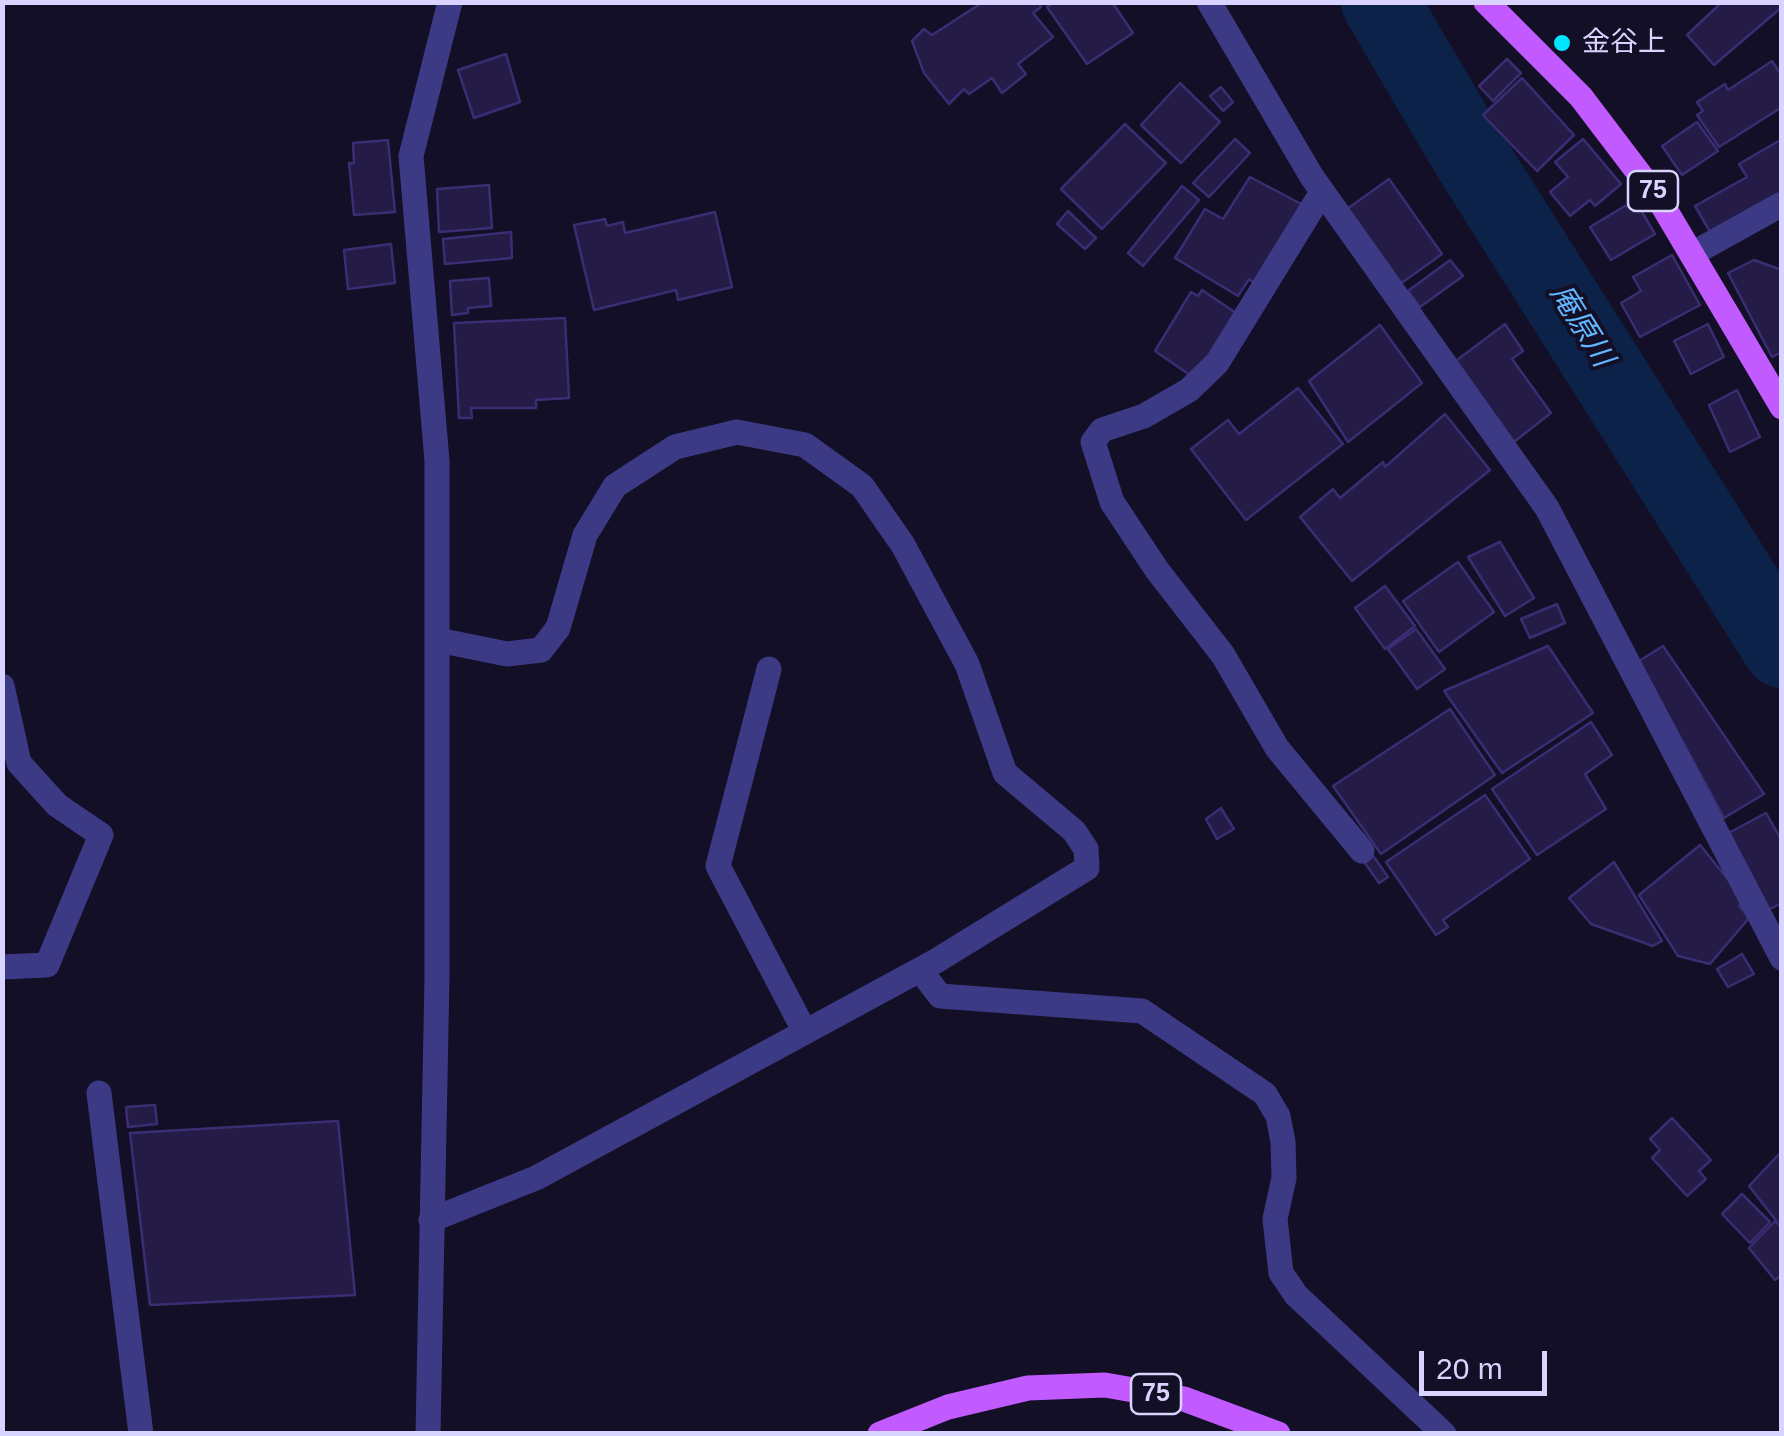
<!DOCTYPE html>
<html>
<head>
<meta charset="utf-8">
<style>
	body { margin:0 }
	#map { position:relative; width:1784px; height:1436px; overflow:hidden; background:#130f26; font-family:Helvetica,sans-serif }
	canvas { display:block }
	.frame { position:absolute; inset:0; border:5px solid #d9d4ff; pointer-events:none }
	.scale { position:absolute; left:1419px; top:1351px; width:128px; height:45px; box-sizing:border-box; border:5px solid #d9d4ff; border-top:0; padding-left:12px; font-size:30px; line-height:35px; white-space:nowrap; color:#d9d4ff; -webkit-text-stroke:8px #130f26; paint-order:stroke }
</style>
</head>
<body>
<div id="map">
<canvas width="1784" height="1436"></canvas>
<div class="frame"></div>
<div class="scale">20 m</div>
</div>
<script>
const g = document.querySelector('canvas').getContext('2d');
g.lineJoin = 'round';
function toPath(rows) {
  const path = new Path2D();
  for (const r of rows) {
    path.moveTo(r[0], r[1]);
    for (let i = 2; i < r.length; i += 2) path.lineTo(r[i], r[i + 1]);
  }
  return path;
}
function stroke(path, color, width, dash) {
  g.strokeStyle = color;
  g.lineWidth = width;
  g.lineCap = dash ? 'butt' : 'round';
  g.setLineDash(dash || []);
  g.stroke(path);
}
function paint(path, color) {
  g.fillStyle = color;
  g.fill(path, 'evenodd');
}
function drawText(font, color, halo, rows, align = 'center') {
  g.font = font + ' Helvetica,"Noto Sans JP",sans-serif';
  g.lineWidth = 8;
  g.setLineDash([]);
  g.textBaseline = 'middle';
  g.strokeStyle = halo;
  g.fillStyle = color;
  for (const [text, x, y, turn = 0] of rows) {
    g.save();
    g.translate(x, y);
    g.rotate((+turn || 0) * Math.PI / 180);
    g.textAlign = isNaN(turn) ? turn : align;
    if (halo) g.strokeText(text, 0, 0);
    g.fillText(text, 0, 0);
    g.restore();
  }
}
const river = toPath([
	[1380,2,1473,160,1782,649]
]);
const building = toPath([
	[983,2,1038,2,1041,7,1033,13,1053,37,1018,64,1026,74,1002,93,992,78,969,94,964,89,949,104,924,73,912,41,924,29,932,35,983,2],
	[1053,2,1112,2,1133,33,1087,64,1047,7,1053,2],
	[1722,2,1782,2,1782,7,1714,65,1687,35,1722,2],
	[506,54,520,102,474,118,458,70,506,54],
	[1507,59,1521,73,1493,101,1479,86,1507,59],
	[1772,61,1782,76,1782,107,1719,147,1697,115,1703,111,1697,102,1725,84,1728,90,1772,61],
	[1522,78,1574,135,1537,171,1483,115,1522,78],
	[1180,83,1220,122,1181,163,1141,125,1180,83],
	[1221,87,1233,102,1223,111,1210,96,1221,87],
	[1697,122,1718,151,1682,175,1662,146,1697,122],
	[1125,124,1166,163,1102,229,1061,189,1125,124],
	[1235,139,1250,153,1209,197,1193,183,1235,139],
	[1583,139,1621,184,1595,206,1590,200,1570,216,1550,192,1568,177,1555,162,1583,139],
	[1782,139,1782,198,1713,237,1695,206,1747,177,1739,164,1782,139],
	[388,140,395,212,354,215,349,163,354,163,353,143,388,140],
	[1250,177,1305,206,1256,284,1249,279,1238,296,1175,258,1205,209,1223,219,1250,177],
	[1389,179,1442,254,1400,284,1347,209,1389,179],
	[489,185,492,228,439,232,437,189,489,185],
	[1182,186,1199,200,1143,266,1128,253,1182,186],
	[1635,200,1655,234,1611,260,1590,227,1635,200],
	[1068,211,1096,238,1085,249,1057,224,1068,211],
	[715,212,732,287,678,300,676,290,594,310,574,225,605,219,607,226,623,222,625,233,715,212],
	[511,232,512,258,445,264,443,239,511,232],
	[391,244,395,283,348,289,344,250,391,244],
	[1672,255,1700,305,1640,337,1621,303,1641,291,1633,277,1672,255],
	[1450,260,1463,276,1420,307,1408,291,1450,260],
	[1754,260,1782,270,1782,352,1772,357,1728,273,1754,260],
	[489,278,491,306,468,308,468,313,452,315,450,281,489,278],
	[1202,290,1242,317,1194,378,1155,351,1191,292,1198,296,1202,290],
	[565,318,569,398,536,400,536,408,471,408,472,418,459,418,454,323,565,318],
	[1505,324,1523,351,1512,359,1551,413,1510,445,1453,363,1505,324],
	[1708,324,1724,357,1691,374,1674,341,1708,324],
	[1380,325,1422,383,1348,442,1309,381,1380,325],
	[1298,388,1343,444,1246,520,1191,449,1228,420,1239,434,1298,388],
	[1737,390,1760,437,1730,452,1709,405,1737,390],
	[1445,414,1490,470,1352,581,1300,517,1333,489,1340,498,1383,462,1385,467,1445,414],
	[1500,542,1534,598,1505,616,1468,557,1500,542],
	[1458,562,1494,612,1439,652,1403,601,1458,562],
	[1385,586,1415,626,1385,649,1355,608,1385,586],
	[1557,604,1565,623,1530,638,1521,619,1557,604],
	[1416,629,1445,669,1417,689,1388,649,1416,629],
	[1548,646,1593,713,1502,773,1444,691,1548,646],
	[1663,646,1764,794,1724,818,1639,661,1663,646],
	[1450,709,1495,775,1381,854,1333,786,1450,709],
	[1591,722,1612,755,1585,774,1606,809,1537,855,1492,789,1591,722],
	[1485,795,1530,859,1443,920,1448,927,1436,935,1386,862,1485,795],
	[1221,808,1234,829,1217,839,1206,819,1221,808],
	[1766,813,1782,841,1782,903,1764,912,1723,836,1766,813],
	[1700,845,1744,899,1739,906,1749,918,1710,964,1678,956,1639,895,1700,845],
	[1369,850,1388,877,1379,883,1360,856,1369,850],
	[1614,862,1662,941,1653,946,1591,924,1569,898,1614,862],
	[1742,954,1754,974,1728,987,1717,969,1742,954],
	[155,1105,157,1124,128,1127,126,1107,155,1105],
	[1672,1118,1711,1160,1699,1171,1706,1179,1687,1196,1652,1158,1660,1150,1650,1139,1672,1118],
	[338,1121,355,1295,150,1305,130,1133,338,1121],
	[1782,1151,1782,1228,1749,1186,1782,1151],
	[1742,1194,1770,1222,1750,1243,1722,1214,1742,1194],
	[1775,1221,1782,1228,1782,1275,1775,1280,1749,1248,1775,1221]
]);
const street = toPath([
	[1209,2,1312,177,1547,508,1782,958],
	[1322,192,1217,363,1189,390,1144,416,1102,430,1093,442,1112,502,1157,570,1223,655,1277,748,1362,851],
	[1692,254,1782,204],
	[769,669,718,866,805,1032],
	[2,686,19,763,57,805,101,835,47,965,2,967],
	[920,970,940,996,1142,1011,1265,1094,1278,1116,1283,1142,1284,1178,1275,1219,1281,1273,1296,1295,1444,1434],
	[99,1093,141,1434],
	[431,1220,536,1178,936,961,1087,868,1086,849,1074,831,1005,773,967,664,903,545,862,486,805,445,737,432,675,447,615,486,585,535,558,628,541,650,507,654,438,640],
	[428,1434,437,977,437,461,411,156,450,2]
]);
const primary = toPath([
	[1486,2,1581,97,1660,201,1782,407],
	[880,1434,948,1407,1028,1388,1105,1385,1184,1399,1278,1434]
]);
const markers = [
	[1562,43,10,"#00e5ff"]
];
const shields = [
	[1653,191,50],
	[1156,1394,50]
];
const shieldNames = [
	["75",1653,191],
	["75",1156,1394]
];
const poiNames = [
	["金谷上",1582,43]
];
const waterNames = [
	["庵原川",1581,326,58]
];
stroke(river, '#0c2248', 78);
paint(building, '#241b47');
stroke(building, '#3b2d73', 2.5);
stroke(street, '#3d3a85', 25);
stroke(primary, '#c25bff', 25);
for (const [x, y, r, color] of markers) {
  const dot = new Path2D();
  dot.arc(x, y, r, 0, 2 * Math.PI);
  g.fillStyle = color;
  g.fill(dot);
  stroke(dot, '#130f26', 4);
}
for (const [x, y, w] of shields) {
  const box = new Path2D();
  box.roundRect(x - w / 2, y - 20, w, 40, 8);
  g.fillStyle = '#130f26';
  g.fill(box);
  stroke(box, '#d9d4ff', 2.5);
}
drawText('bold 25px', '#d9d4ff', null, shieldNames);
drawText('28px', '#d9d4ff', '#130f26', poiNames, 'left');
drawText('italic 30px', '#62b6ff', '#130f26', waterNames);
</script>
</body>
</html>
